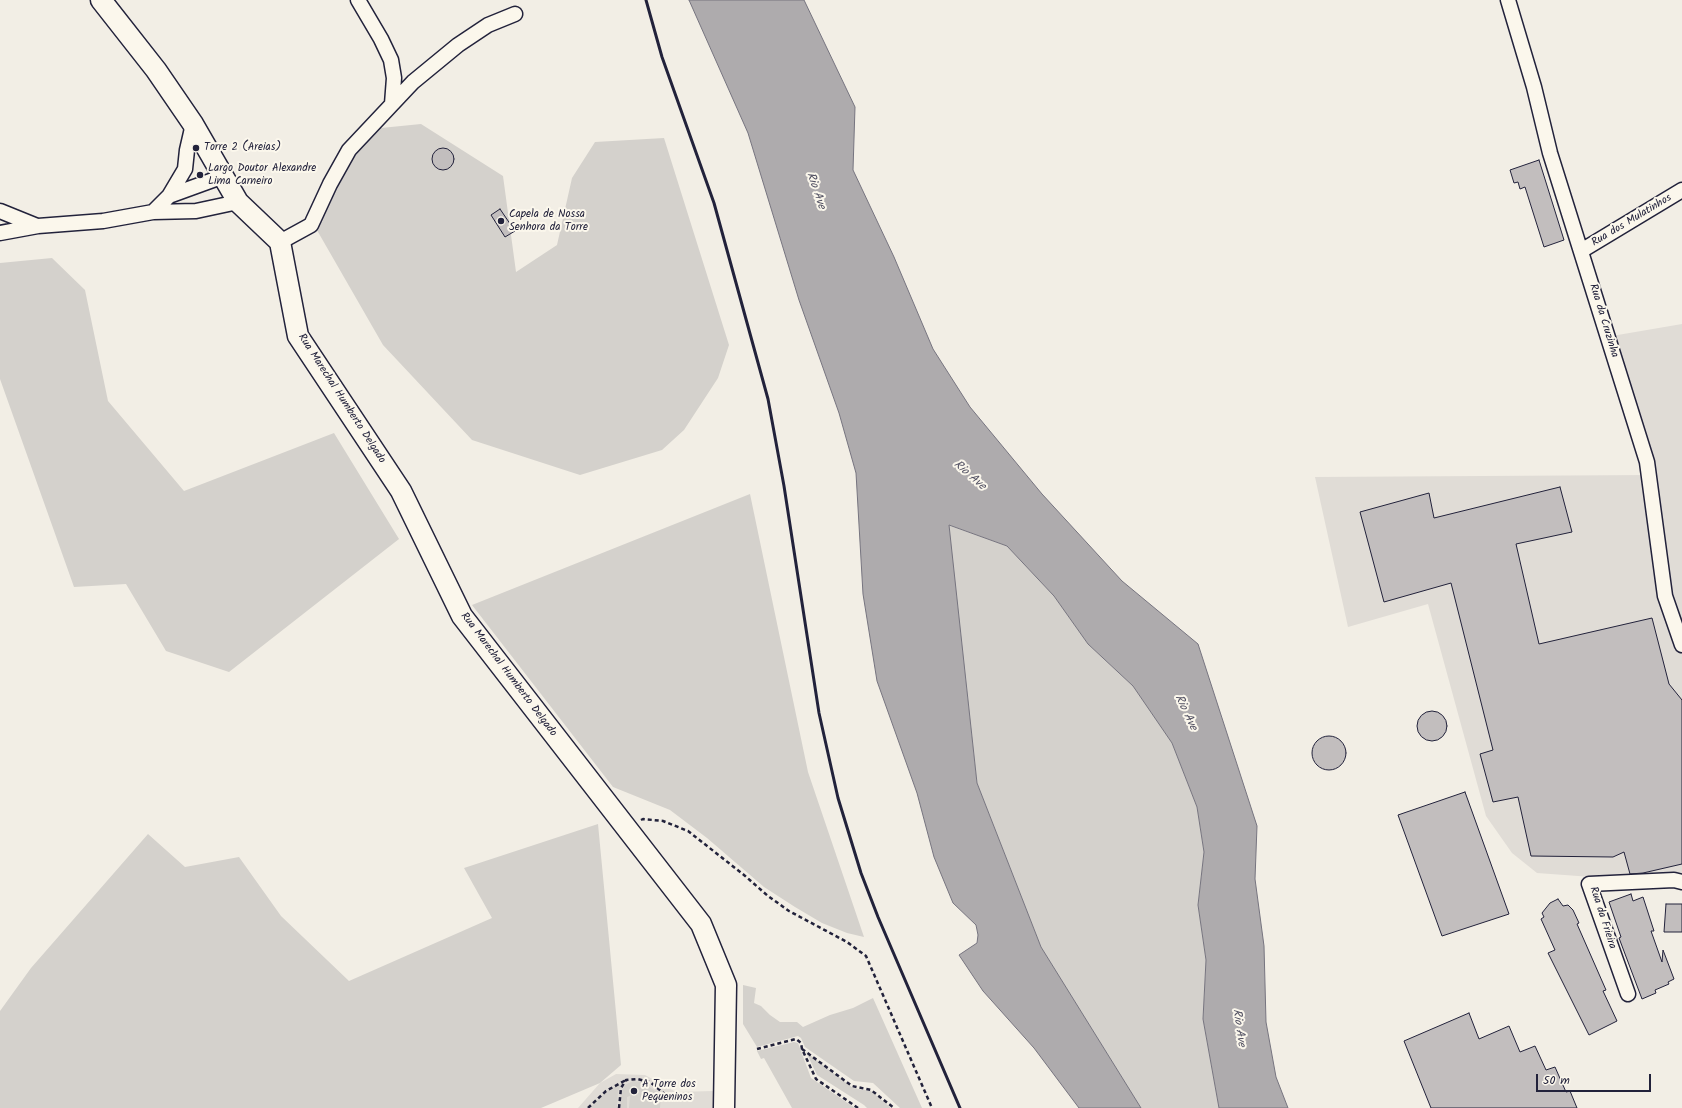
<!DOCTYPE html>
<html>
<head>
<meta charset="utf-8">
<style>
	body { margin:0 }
	#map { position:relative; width:1682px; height:1108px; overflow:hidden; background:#f2eee5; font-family:Kalam,sans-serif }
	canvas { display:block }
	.scale { position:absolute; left:1536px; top:1074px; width:115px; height:18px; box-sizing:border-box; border:2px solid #22223b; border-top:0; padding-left:5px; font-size:12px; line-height:14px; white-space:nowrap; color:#22223b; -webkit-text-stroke:3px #fbf7ec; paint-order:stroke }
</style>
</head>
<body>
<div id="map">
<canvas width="1682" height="1108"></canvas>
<div class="scale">50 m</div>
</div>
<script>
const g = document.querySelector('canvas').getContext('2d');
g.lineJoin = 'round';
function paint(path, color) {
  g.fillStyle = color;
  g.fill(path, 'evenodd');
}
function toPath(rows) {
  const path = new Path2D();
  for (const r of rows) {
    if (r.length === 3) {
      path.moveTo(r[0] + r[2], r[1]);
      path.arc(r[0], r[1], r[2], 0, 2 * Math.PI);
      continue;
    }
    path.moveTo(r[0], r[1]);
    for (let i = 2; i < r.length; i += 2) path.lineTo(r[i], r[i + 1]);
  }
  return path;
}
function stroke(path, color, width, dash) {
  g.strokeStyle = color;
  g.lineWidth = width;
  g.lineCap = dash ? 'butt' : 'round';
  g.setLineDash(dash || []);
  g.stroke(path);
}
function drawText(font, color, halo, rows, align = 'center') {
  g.font = font + ' Kalam,sans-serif';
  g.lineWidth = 4;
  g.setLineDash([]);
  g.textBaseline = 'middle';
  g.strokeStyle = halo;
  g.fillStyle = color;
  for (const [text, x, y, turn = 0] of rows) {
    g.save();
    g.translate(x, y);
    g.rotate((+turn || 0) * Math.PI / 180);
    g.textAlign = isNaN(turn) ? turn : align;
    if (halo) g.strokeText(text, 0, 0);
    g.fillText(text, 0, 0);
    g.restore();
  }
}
const built = toPath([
	[1682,324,1682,885,1674,883,1537,873,1512,853,1486,816,1428,604,1348,627,1315,477,1650,475,1606,337],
	[616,1074,645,1075,676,1092,713,1091,713,1108,578,1108,600,1083]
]);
const green = toPath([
	[421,124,503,176,516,272,557,245,572,178,595,142,664,138,729,345,718,378,684,430,662,450,580,475,472,440,383,345,314,225,332,185,371,129],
	[52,258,85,290,108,401,184,491,334,433,399,539,229,672,166,651,126,584,74,587,0,379,0,263],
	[750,494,808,772,864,937,847,933,822,923,795,907,764,887,707,838,670,810,613,787,472,605],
	[948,525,1007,546,1054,596,1088,644,1133,686,1172,743,1197,807,1204,852,1198,905,1206,960,1203,1019,1219,1108,1141,1108,1041,947,977,783],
	[598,824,621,1065,600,1083,541,1108,0,1108,0,1011,31,968,148,834,185,867,239,857,281,916,349,981,492,918,464,868],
	[743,985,756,988,754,1003,761,1006,770,1015,780,1022,797,1022,803,1027,830,1015,853,1008,873,998,922,1108,900,1108,873,1083,854,1081,805,1047,801,1038,798,1036,757,1047,743,1024],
	[794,1042,798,1043,811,1078,855,1108,792,1108,764,1058,761,1059,757,1051],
	[806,1052,853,1088,871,1091,891,1108,867,1108,864,1105,817,1075],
	[633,1081,642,1082,661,1095,660,1108,629,1108,630,1096,627,1097,627,1108,620,1108,622,1090,625,1085],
	[623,1083,618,1091,617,1108,590,1108,608,1090]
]);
const water = toPath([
	[689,0,804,0,855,107,853,170,894,257,933,349,970,407,1042,494,1122,581,1198,644,1257,826,1255,879,1264,946,1266,1022,1276,1077,1288,1108,1219,1108,1203,1019,1206,960,1198,905,1204,852,1197,807,1172,743,1133,686,1088,644,1054,596,1007,546,949,525,977,783,1041,947,1141,1108,1079,1108,1034,1048,983,991,959,955,977,943,978,935,976,925,953,903,934,857,917,793,877,681,863,594,856,473,839,413,799,300,748,133,689,0]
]);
const building = toPath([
	[443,159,11],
	[1539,160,1564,240,1544,247,1525,187,1520,189,1518,182,1514,183,1510,170,1539,160],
	[500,209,515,231,505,237,491,215,500,209],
	[1560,487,1572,532,1516,544,1539,644,1652,618,1669,684,1682,700,1682,864,1643,873,1630,874,1624,852,1613,857,1531,856,1518,797,1493,802,1480,754,1493,750,1451,583,1384,602,1360,512,1429,493,1434,518,1560,487],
	[1432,726,15],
	[1329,753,17],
	[1465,792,1509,914,1442,936,1398,815,1465,792],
	[1631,894,1633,901,1643,897,1654,931,1651,931,1662,962,1663,950,1674,979,1668,982,1669,984,1655,990,1656,993,1642,999,1619,938,1621,937,1609,902,1631,894],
	[1558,899,1563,906,1568,905,1573,910,1579,923,1577,924,1606,990,1603,991,1617,1021,1589,1035,1548,953,1555,950,1541,919,1544,917,1542,913,1550,903,1558,899],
	[1666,904,1682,904,1682,932,1664,932,1666,904],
	[1469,1013,1479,1039,1509,1026,1520,1052,1535,1046,1546,1070,1555,1067,1566,1092,1570,1091,1577,1108,1431,1108,1404,1041,1469,1013]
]);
const path = toPath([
	[641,820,643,819,663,821,688,831,744,875,768,896,789,911,847,942,866,956,932,1108],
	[757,1049,796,1039,801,1043,802,1049],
	[588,1108,606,1091,626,1080],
	[619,1108,621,1088,626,1080,637,1079,650,1082,671,1099],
	[858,1108,816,1079,802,1049,852,1086,871,1090,894,1108]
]);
const street = toPath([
	[358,0,381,39,391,60,394,78,392,104],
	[1508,0,1534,87,1550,153,1647,462,1665,596,1682,645],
	[169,196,224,176],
	[0,211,37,226],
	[153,212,169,196,185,169,187,150,193,124],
	[0,233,38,226,103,221,153,212,196,211,238,202],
	[280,242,311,225,330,184,349,150,413,82,458,45,488,25,515,14],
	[1581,251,1682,190],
	[1628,994,1589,884,1674,880,1682,882]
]);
const secondary = toPath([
	[101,0,156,70,193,124,238,202,280,242,298,336,401,491,462,616,701,924,726,985,724,1108]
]);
const rail = toPath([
	[646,0,662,57,714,203,768,399,784,486,819,713,838,798,861,873,878,917,960,1108]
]);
const markers = [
	[196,148,4,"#22223b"],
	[200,175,4,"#22223b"],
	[501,221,4,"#22223b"],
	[634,1091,4,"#22223b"]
];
const poiNames = [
	["Torre 2 (Areias)",204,148],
	["Largo Doutor Alexandre",208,169],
	["Lima Carneiro",208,182],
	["Capela de Nossa",509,215],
	["Senhora da Torre",509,228],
	["A Torre dos",642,1085],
	["Pequeninos",642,1098]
];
const streetNames = [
	["Rua dos Mulatinhos",1632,221,-31],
	["Rua da Cruzinha",1603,321,73],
	["Rua Marechal Humberto Delgado",341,399,57],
	["Rua Marechal Humberto Delgado",508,675,53],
	["Rua da Frieira",1602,918,72]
];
const waterNames = [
	["Rio Ave",815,191,71],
	["Rio Ave",969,476,41],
	["Rio Ave",1185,713,65],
	["Rio Ave",1238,1028,82]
];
paint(built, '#e0dcd6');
paint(green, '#d4d1cc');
paint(water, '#aeabad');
stroke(water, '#76747f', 1);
paint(building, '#c2bebe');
stroke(building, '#22223b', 1);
stroke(street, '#22223b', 17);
stroke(secondary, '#22223b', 23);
stroke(path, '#22223b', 2.5, [4, 3]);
stroke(street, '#fbf7ec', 14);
stroke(secondary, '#fbf7ec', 20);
stroke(rail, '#22223b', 3);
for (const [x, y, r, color] of markers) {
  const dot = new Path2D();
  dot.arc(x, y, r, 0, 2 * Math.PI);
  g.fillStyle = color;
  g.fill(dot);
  stroke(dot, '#fbf7ec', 1.5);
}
drawText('11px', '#22223b', '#fbf7ec', poiNames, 'left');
drawText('11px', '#22223b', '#fbf7ec', streetNames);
drawText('italic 12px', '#535263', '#fbf7ec', waterNames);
</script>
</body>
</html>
